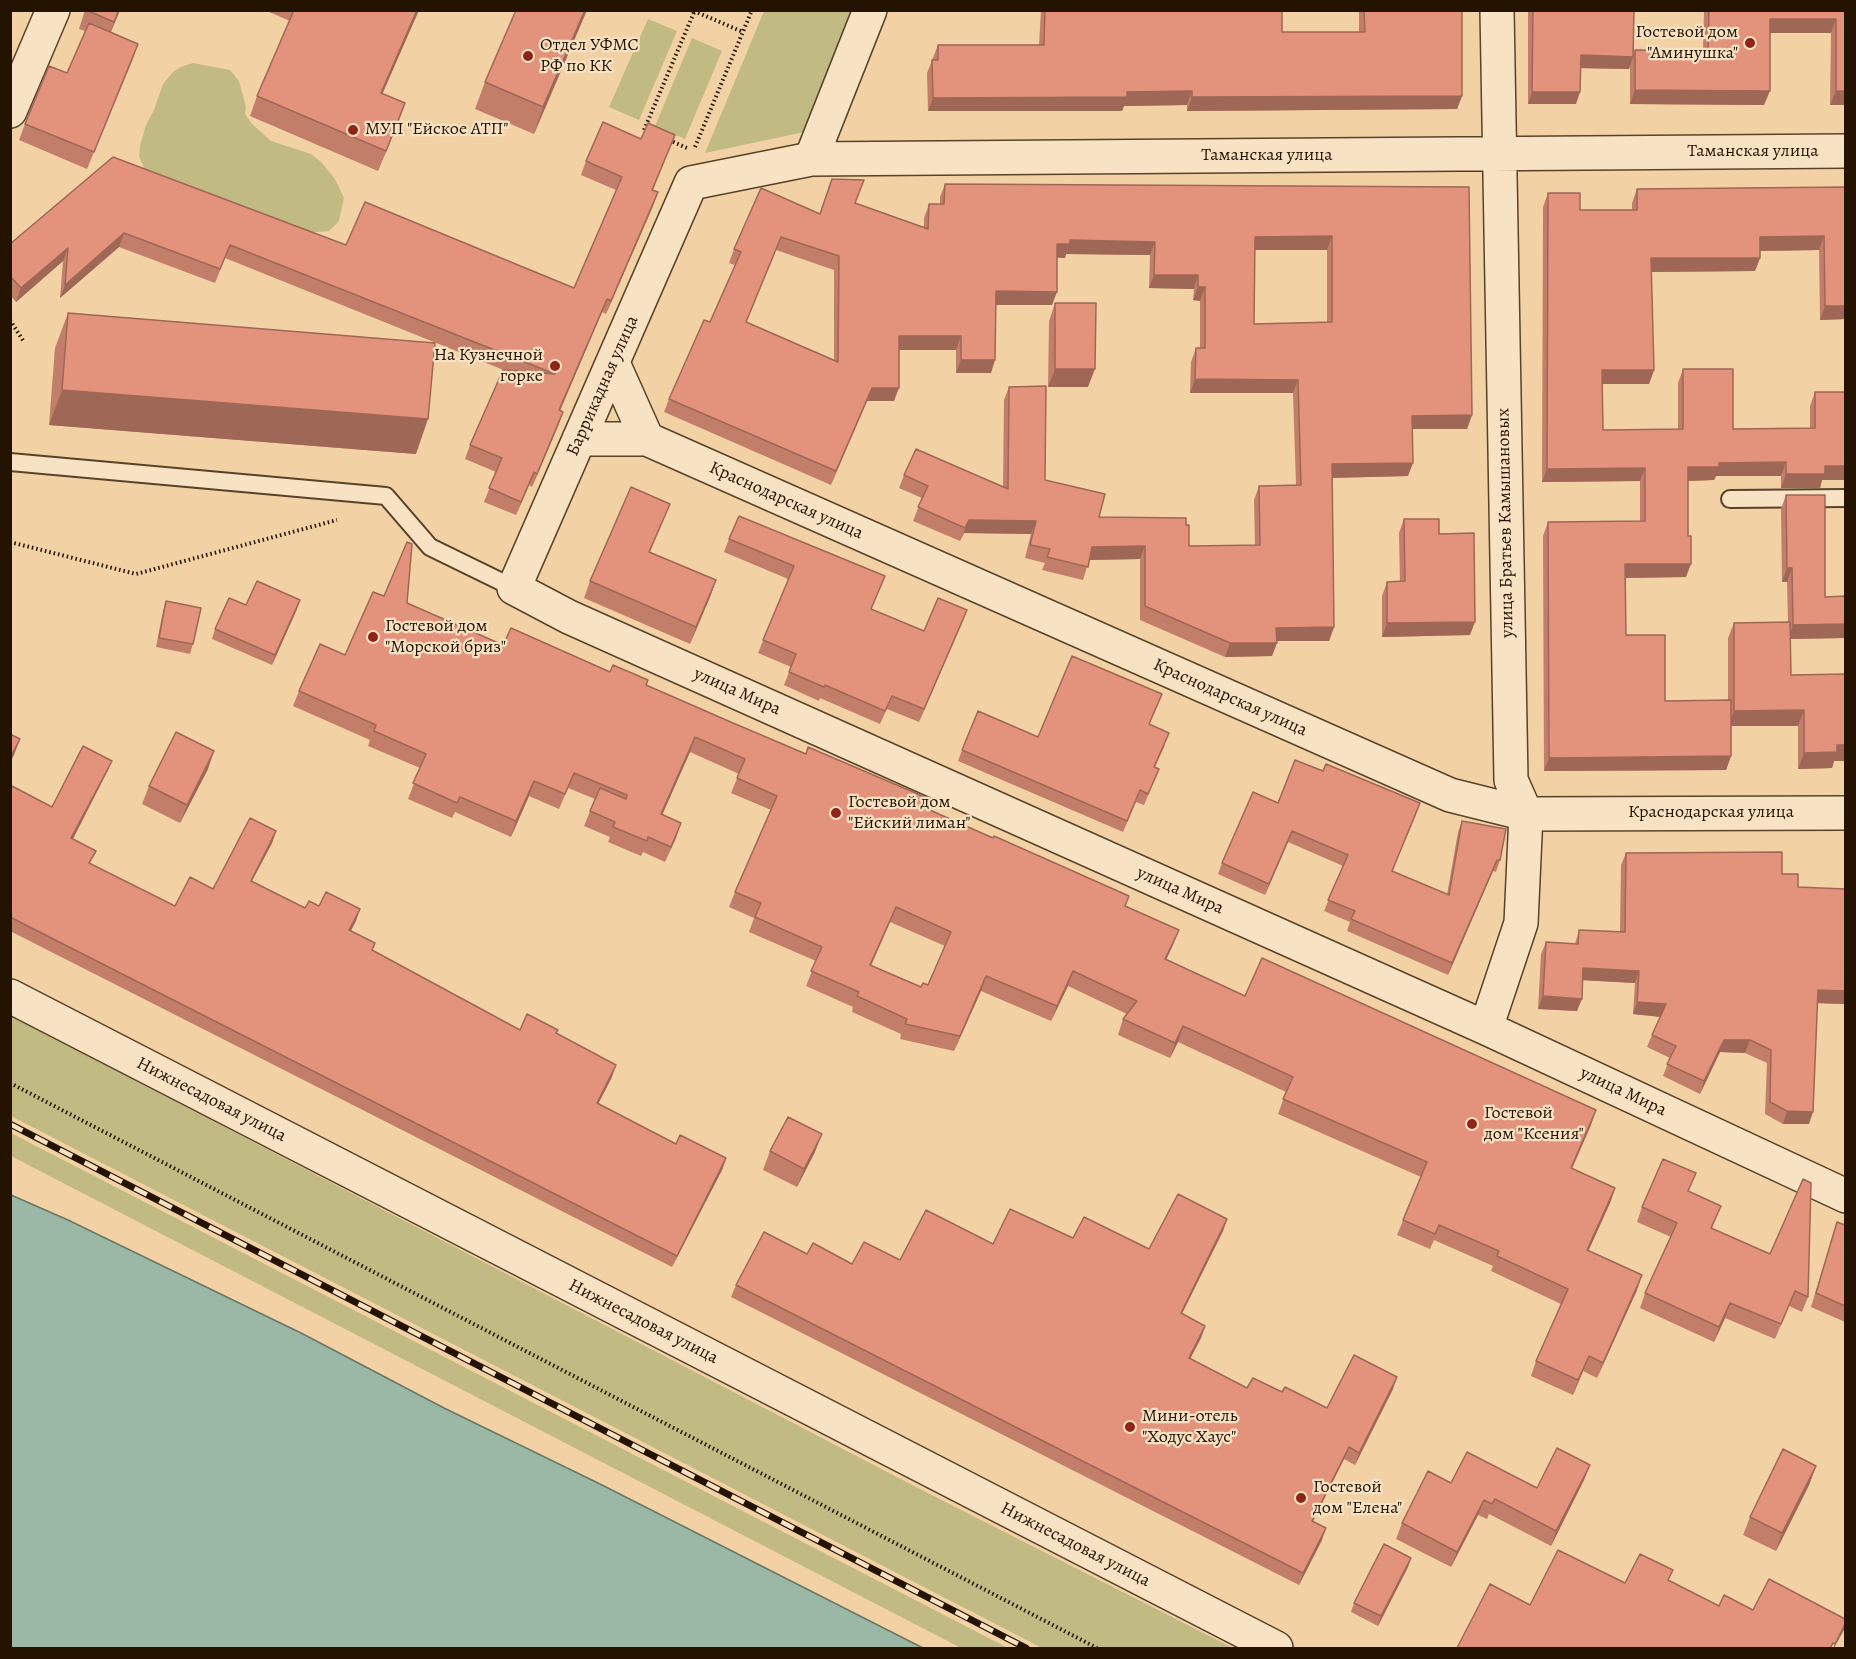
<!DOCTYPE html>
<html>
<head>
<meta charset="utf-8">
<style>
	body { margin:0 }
	#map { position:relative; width:1856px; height:1659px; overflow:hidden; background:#f2d2a5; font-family:Alegreya,serif }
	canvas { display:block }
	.frame { position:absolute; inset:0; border:12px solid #241300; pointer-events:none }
</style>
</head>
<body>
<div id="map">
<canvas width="1856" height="1659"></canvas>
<div class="frame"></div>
</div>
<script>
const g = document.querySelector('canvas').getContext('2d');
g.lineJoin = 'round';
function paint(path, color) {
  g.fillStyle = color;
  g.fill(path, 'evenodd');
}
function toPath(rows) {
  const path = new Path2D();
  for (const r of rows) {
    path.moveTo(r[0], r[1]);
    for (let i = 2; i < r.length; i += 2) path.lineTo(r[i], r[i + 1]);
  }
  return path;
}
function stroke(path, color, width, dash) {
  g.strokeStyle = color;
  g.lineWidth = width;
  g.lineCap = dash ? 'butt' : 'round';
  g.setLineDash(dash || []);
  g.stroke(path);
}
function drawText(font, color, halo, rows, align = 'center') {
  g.font = font + ' Alegreya,serif';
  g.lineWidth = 4.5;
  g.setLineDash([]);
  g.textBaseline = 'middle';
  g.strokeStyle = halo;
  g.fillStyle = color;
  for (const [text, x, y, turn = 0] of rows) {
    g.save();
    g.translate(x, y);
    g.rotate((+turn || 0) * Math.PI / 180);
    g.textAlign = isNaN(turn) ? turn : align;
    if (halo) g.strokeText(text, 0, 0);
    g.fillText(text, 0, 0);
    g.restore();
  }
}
const green = toPath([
	[764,11,861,11,814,130,705,153],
	[648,19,677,31,639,120,609,107],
	[692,38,722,51,685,139,655,126],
	[193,63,230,70,239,81,246,107,245,114,252,124,271,141,311,154,321,162,335,179,344,198,339,221,329,231,307,233,145,171,139,156,140,146,146,125,154,110,163,84,173,72,181,67],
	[11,1016,918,1488,1233,1648,1042,1648,11,1116],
	[11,1133,1008,1648,961,1648,11,1156]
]);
const water = toPath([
	[11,1195,68,1220,303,1334,444,1408,600,1484,923,1648,11,1648,11,1195]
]);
const path = toPath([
	[694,11,743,32],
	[648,132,644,130,695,10],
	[669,140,687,148],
	[695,147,752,10],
	[10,320,24,342],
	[10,542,136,574,337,520],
	[10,1083,1097,1648]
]);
const service = toPath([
	[10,462,386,496,430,547,514,588],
	[1730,499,1846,498]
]);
const minor = toPath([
	[10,111,53,10],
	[1846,151,811,159,691,183,514,588,569,617,1486,1028,1846,1196],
	[811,159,870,10],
	[613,363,647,439,1450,795,1526,814,1846,813],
	[579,439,647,439],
	[10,996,1276,1648],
	[1486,1028,1521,923,1526,814,1511,780,1497,10]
]);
const rail = toPath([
	[10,1124,1026,1648]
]);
const wall = toPath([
	[85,10,120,10,111,32,138,44,87,169,19,140,25,124,67,73,85,31,79,29],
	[419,10,382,94,398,123,378,171,250,116,257,96,290,21,267,11],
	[587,10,534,134,475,109,485,82],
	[1041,10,1282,10,1282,32,1359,32,1359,10,1462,10,1462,96,1457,109,1187,111,1187,105,1124,106,1122,111,928,111,927,73,938,45,1039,45],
	[1528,10,1634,10,1633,55,1635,50,1703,50,1704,10,1845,10,1845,105,1830,105,1831,33,1770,33,1764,105,1630,104,1630,67,1629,69,1580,68,1576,104,1528,104],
	[641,139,670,148,653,190,653,206,606,314,602,312,560,411,563,412,558,426,532,487,529,485,516,515,484,502,496,472,465,459,470,445,506,371,225,258,215,283,119,247,60,298,63,261,16,302,10,295,10,244,113,157,346,245,574,288,616,190,581,175,586,161],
	[945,184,1469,187,1472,415,1467,429,1412,429,1408,476,1332,478,1334,627,1329,641,1277,641,1272,656,1225,657,1140,620,1140,559,1089,560,1083,580,1042,570,1045,563,1025,558,1031,534,964,533,960,541,913,521,922,498,899,488,904,475,1003,487,1004,400,1009,387,1045,480,1099,517,1186,525,1189,546,1255,545,1254,500,1259,486,1296,485,1293,393,1190,393,1191,362,1196,348,1200,348,1200,301,1193,300,1194,289,1149,288,1150,255,1066,254,1065,258,1057,258,1052,305,996,305,991,373,956,373,956,350,899,350,894,401,867,401,831,485,664,412,669,399,710,322,735,265,729,263,734,249,820,214,855,203,924,227,924,218,929,204,940,204,940,197],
	[776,250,834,270,834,360,746,323],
	[1255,250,1327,250,1327,322,1254,324],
	[1845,187,1845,319,1820,320,1819,250,1760,251,1760,258,1755,271,1651,272,1654,370,1649,384,1603,384,1603,430,1678,429,1678,383,1683,369,1733,429,1810,428,1810,406,1815,392,1822,480,1820,488,1781,488,1781,476,1716,476,1714,480,1688,481,1686,577,1626,578,1626,635,1665,701,1728,700,1728,638,1734,623,1788,622,1787,582,1782,582,1781,509,1786,495,1825,597,1845,638,1790,639,1791,675,1845,674,1845,761,1834,761,1832,768,1798,769,1798,726,1731,726,1731,756,1726,770,1544,771,1543,536,1548,522,1640,521,1640,481,1542,482,1543,207,1548,193,1580,210,1632,210,1632,203,1637,189],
	[1055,303,1088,387,1048,387,1049,321],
	[68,313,416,454,49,425,55,348],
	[670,504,663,521,650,552,716,580,710,597,690,644,584,598,590,581],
	[1404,519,1439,534,1470,635,1382,637,1382,596,1387,582,1400,582,1399,533],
	[729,539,885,576,871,609,924,631,967,610,919,722,887,709,880,724,820,698,819,701,784,685,791,667,758,653,788,579,724,552],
	[384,596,407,603,503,645,610,672,647,685,923,807,1126,906,1179,930,1166,960,1245,996,1591,1125,1572,1169,1615,1188,1610,1203,1588,1251,1637,1290,1597,1378,1583,1371,1573,1395,1531,1376,1536,1361,1561,1304,1491,1271,1493,1266,1434,1240,1430,1249,1397,1235,1421,1177,1278,1114,1286,1092,1178,1042,1170,1058,1118,1035,1123,1019,1127,1014,1068,986,1051,1021,981,991,954,1051,900,1039,901,1034,852,1012,853,1007,806,986,816,961,749,932,754,918,729,907,735,892,771,810,731,793,739,774,690,752,662,814,681,823,665,862,643,852,641,856,608,842,610,837,584,826,595,799,568,788,559,809,529,796,511,837,455,812,452,818,408,799,420,768,368,746,370,740,293,706,299,691,345,655],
	[890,922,945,946,928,985,921,987,871,966],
	[166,601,193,644,190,654,156,647,163,611],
	[246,605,297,609,272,665,212,639,215,629],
	[1162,694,1149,724,1165,745,1155,767,1159,769,1144,805,1136,802,1123,832,958,761,962,750,1038,737],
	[112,761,107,772,73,839,91,864,175,906,213,889,276,831,272,843,252,881,305,908,319,906,360,909,351,931,372,950,520,1030,556,1034,612,1077,598,1103,676,1144,726,1158,722,1170,672,1267,10,931,10,785,52,807],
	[208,769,180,823,142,804,149,786],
	[1278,803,1416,815,1392,871,1447,895,1458,832,1462,821,1500,860,1496,872,1493,871,1448,975,1347,931,1350,922,1324,911,1343,866,1288,842,1265,895,1218,874,1222,863],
	[1626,853,1782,874,1798,887,1845,1004,1817,1003,1809,1124,1783,1124,1765,1114,1767,1063,1745,1053,1720,1052,1700,1094,1663,1076,1670,1058,1647,1047,1652,1035,1660,1017,1633,1014,1635,983,1583,980,1577,1011,1538,1009,1541,954,1546,942,1575,944,1579,930,1620,932,1621,865],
	[770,1151,815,1152,797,1187,763,1170],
	[1689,1191,1721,1206,1712,1228,1808,1297,1802,1312,1789,1306,1775,1339,1725,1318,1714,1342,1640,1308,1645,1293,1671,1237,1637,1222,1642,1207],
	[1227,1219,1223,1231,1182,1314,1205,1326,1201,1338,1190,1359,1247,1388,1282,1392,1327,1408,1393,1389,1355,1465,1344,1459,1313,1521,1322,1540,1299,1585,731,1297,736,1285,807,1254,852,1264,900,1260,993,1244,1073,1238,1149,1249],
	[1837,1222,1845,1225,1845,1322,1811,1307],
	[1590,1465,1584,1480,1551,1546,1489,1514,1487,1519,1478,1515,1451,1567,1396,1539,1402,1523,1451,1483,1537,1488],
	[1816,1466,1809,1485,1776,1551,1743,1535,1750,1517],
	[1411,1558,1408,1567,1378,1626,1351,1612,1354,1603]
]);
const shadedWall = toPath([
	[119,10,120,10,107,40,114,22],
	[417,10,419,10,374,113,381,93],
	[585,10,587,10,534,134,543,107],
	[1770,19,1836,19,1831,33,1765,33],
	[138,44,132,61,87,169,94,152],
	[1581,55,1633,57,1629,69,1576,68],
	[1635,90,1770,91,1764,105,1630,104],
	[1192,91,1187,105,1124,106,1122,111,928,111,933,98,1127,92],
	[1836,91,1845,91,1845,105,1830,105],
	[1532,92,1580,92,1576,104,1528,104],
	[1462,96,1457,109,1187,111,1192,97],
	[405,103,398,123,378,171,386,151],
	[658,192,653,206,606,314,611,301],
	[124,233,119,247,60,298,65,285],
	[1332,236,1327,250,1250,250,1255,237],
	[1824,236,1819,250,1755,251,1760,237],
	[1070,240,1155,242,1150,255,1066,254,1065,258,1052,257,1057,244],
	[68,248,63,261,16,302,21,288],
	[1651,258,1760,258,1755,271,1646,272],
	[1154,275,1198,275,1194,289,1149,288],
	[1198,287,1205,287,1200,301,1193,300],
	[996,291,1057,292,1052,305,991,305],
	[607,299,602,312,554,424,559,410],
	[1825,306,1845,306,1845,319,1820,320],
	[899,336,961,336,956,350,894,350],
	[961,360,995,360,991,373,956,373],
	[1055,369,1095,369,1088,387,1048,387],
	[1602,370,1654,370,1649,384,1598,384],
	[1195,379,1298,380,1293,393,1190,393],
	[872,388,899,388,894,401,867,401,831,485],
	[62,390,428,419,416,454,49,425],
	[563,412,558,426,532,487,537,474],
	[1472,415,1467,429,1407,429,1412,416],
	[1786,462,1781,476,1716,476,1714,480,1683,481,1688,467,1719,463],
	[1413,463,1408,476,1327,478,1332,464],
	[1825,466,1845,466,1845,480,1822,480,1820,488,1781,488,1786,474],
	[1645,468,1640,481,1542,482,1547,469],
	[534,472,529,485,516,515,521,502],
	[969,520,1036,521,1031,534,964,533,960,541],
	[1145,546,1140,559,1087,560,1092,547],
	[1625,564,1691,564,1686,577,1620,578],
	[1787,568,1792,568,1787,582,1782,582],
	[716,580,710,597,690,644,696,627],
	[300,600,297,609,272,665,275,655],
	[967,610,962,623,919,722,924,709],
	[1475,622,1470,635,1382,637,1387,623],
	[1845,624,1845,638,1788,639,1793,625],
	[1334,627,1329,641,1272,641,1276,628],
	[1230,643,1277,643,1272,656,1225,657],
	[1804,710,1798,726,1729,726,1734,711],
	[695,737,690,752,656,829,661,814],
	[20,739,14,755,10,763,10,758],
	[1837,745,1845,745,1845,761,1834,761,1832,768,1798,769,1804,753],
	[214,751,208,769,180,823,187,805],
	[1731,756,1726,770,1544,771,1549,758],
	[112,761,107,772,67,850,71,838],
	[534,781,529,796,511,837,516,821],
	[681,823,676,838,665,862,671,847],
	[276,831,272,843,246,892,251,881],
	[1292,831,1288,842,1265,895,1269,884],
	[1497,860,1493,871,1448,975,1452,963],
	[896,907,890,922,864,980,870,965],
	[360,909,356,921,345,942,349,930],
	[1179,930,1173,945,1159,975,1165,959],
	[1583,968,1639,971,1635,983,1579,980],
	[1073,971,1068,986,1051,1021,1057,1006],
	[986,976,981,991,954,1051,960,1036],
	[1818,990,1845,991,1845,1004,1813,1003],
	[1543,996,1582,999,1577,1011,1538,1009],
	[1637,1002,1666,1004,1662,1017,1633,1014],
	[1183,1026,1178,1042,1170,1058,1175,1043],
	[1724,1040,1750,1040,1745,1053,1720,1052,1700,1094,1704,1081],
	[616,1065,612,1077,593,1114,597,1103],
	[1596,1110,1591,1125,1565,1183,1571,1168],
	[1787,1111,1813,1112,1809,1124,1783,1124],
	[822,1134,815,1152,797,1187,804,1169],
	[726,1158,722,1170,672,1267,677,1256],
	[1615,1188,1610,1203,1582,1265,1587,1250],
	[1227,1219,1223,1231,1176,1325,1181,1313],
	[1642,1275,1637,1290,1597,1378,1603,1363],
	[1730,1303,1725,1318,1714,1342,1719,1327],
	[1205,1326,1201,1338,1184,1370,1189,1358],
	[1589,1356,1583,1371,1573,1395,1578,1380],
	[1397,1377,1393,1389,1355,1465,1359,1453],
	[1349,1447,1344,1459,1307,1533,1312,1521],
	[1590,1465,1584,1480,1551,1546,1556,1531],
	[1816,1466,1809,1485,1776,1551,1782,1533],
	[1484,1500,1478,1515,1451,1567,1457,1552],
	[1326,1528,1322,1540,1299,1585,1303,1573],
	[1411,1558,1408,1567,1378,1626,1381,1616],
	[1845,1624,1844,1630,1834,1648,1833,1648]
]);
const building = toPath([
	[86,10,119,10,114,22,86,10],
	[294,10,417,10,381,93,405,103,386,151,257,96,294,10],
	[516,10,585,10,543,107,485,82,516,10],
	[1045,10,1282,10,1282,32,1365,32,1364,10,1462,10,1462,96,1192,97,1192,91,1127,92,1127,97,933,98,932,60,938,60,938,45,1044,45,1045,10],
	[1533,10,1634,10,1633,57,1581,55,1580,92,1532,92,1533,10],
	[1709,10,1845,10,1845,91,1836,91,1836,19,1770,19,1770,91,1635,90,1635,50,1708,51,1709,10],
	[89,23,138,44,94,152,25,124,49,66,67,73,89,23],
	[603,122,641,139,648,123,675,135,652,190,658,192,611,301,607,299,559,410,563,412,537,474,534,472,521,502,489,488,502,458,470,445,503,370,555,374,230,245,220,269,124,233,65,285,68,248,21,288,10,276,10,244,113,157,346,245,365,202,574,288,622,177,586,161,603,122],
	[832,179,864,180,855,203,928,229,929,204,944,204,945,184,1469,187,1472,415,1412,416,1413,463,1332,464,1334,627,1276,628,1277,643,1230,643,1145,606,1145,546,1092,547,1088,567,1047,557,1050,549,1030,545,1036,521,969,520,965,528,918,507,928,486,904,475,916,449,1008,489,1009,387,1046,386,1045,480,1105,494,1099,517,1186,518,1186,525,1189,525,1189,546,1260,545,1259,486,1301,485,1298,380,1195,379,1196,348,1205,348,1205,287,1198,287,1198,275,1154,275,1155,242,1070,240,1070,244,1057,244,1057,292,996,291,995,360,961,360,961,336,899,336,899,388,872,388,836,471,669,399,704,320,710,322,741,252,734,249,761,188,820,214,832,179],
	[1332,236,1332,322,1254,324,1255,237,1332,236],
	[781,237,839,256,838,362,746,322,781,237],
	[1845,187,1845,306,1825,306,1824,236,1760,237,1760,258,1651,258,1654,370,1602,370,1603,430,1683,429,1683,369,1733,369,1733,429,1815,428,1815,392,1845,392,1845,466,1825,466,1825,474,1786,474,1786,462,1719,463,1719,467,1688,467,1688,536,1691,536,1691,564,1625,564,1626,635,1665,635,1665,701,1731,700,1731,756,1549,758,1548,522,1645,521,1645,468,1547,469,1548,193,1580,193,1580,210,1637,210,1637,189,1845,187],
	[1055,303,1096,303,1095,369,1055,369,1055,303],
	[68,313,435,343,428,419,62,390,68,313],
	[631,487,670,504,649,552,716,580,696,627,590,581,631,487],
	[1786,495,1825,495,1825,597,1845,596,1845,624,1793,625,1792,568,1787,568,1786,495],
	[739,516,885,576,871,609,924,631,938,598,967,610,924,709,892,696,885,711,825,685,824,687,789,672,796,654,763,640,794,566,729,539,739,516],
	[1404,519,1439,519,1439,534,1474,533,1475,622,1387,623,1387,582,1405,581,1404,519],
	[407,542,412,544,407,603,503,645,511,628,610,672,613,665,648,680,646,685,733,723,806,754,808,747,927,798,923,807,993,838,994,836,1129,896,1125,906,1179,930,1165,959,1245,996,1262,958,1596,1110,1571,1168,1615,1188,1587,1250,1642,1275,1603,1363,1589,1356,1578,1380,1536,1361,1568,1289,1497,1256,1499,1251,1439,1225,1435,1234,1403,1220,1427,1162,1283,1099,1293,1077,1183,1026,1175,1043,1123,1019,1137,1001,1073,971,1057,1006,986,976,960,1036,905,1024,907,1019,857,996,859,992,811,971,822,947,755,917,761,903,735,892,777,796,737,778,745,759,695,737,661,814,681,823,671,847,648,837,647,841,613,827,615,822,590,811,600,788,626,799,627,795,574,773,565,794,534,781,516,821,460,797,457,803,413,783,426,754,374,731,376,725,299,691,320,644,345,655,373,592,384,596,407,542],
	[896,907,951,932,928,985,923,983,921,987,870,965,896,907],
	[257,581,300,600,275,655,215,629,229,598,246,605,257,581],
	[166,601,201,608,193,644,159,638,166,601],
	[1790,622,1791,675,1845,674,1845,745,1837,745,1837,752,1804,753,1804,710,1734,711,1734,623,1790,622],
	[1072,656,1162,694,1149,724,1169,733,1154,767,1159,769,1148,794,1140,790,1127,821,962,750,978,711,1038,737,1072,656],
	[176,732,214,751,187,805,149,786,176,732],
	[10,734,20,739,10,758,10,734],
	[83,746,112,761,71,838,96,851,89,863,175,906,190,877,213,889,250,818,276,831,251,881,305,908,309,901,319,906,326,892,360,909,349,930,375,943,372,950,520,1030,527,1014,558,1030,556,1033,616,1065,597,1103,676,1144,680,1135,726,1158,677,1256,10,917,10,785,52,807,83,746],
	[1295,760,1323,771,1326,764,1420,803,1392,871,1449,895,1462,821,1506,829,1500,860,1497,860,1452,963,1351,919,1355,911,1328,900,1348,855,1292,831,1269,884,1222,863,1253,792,1278,803,1295,760],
	[1782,852,1782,874,1798,874,1798,887,1845,889,1845,991,1818,990,1813,1112,1787,1111,1770,1102,1771,1050,1750,1040,1724,1040,1704,1081,1667,1064,1676,1046,1652,1035,1666,1004,1637,1002,1639,971,1583,968,1582,999,1543,996,1546,942,1578,944,1579,930,1625,932,1626,853,1782,852],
	[788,1117,822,1134,804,1169,770,1151,788,1117],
	[1663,1159,1696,1173,1688,1191,1721,1206,1711,1228,1770,1254,1803,1179,1811,1183,1808,1297,1795,1291,1781,1324,1730,1303,1719,1327,1645,1293,1677,1223,1642,1207,1663,1159],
	[1178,1194,1227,1219,1181,1313,1205,1326,1189,1358,1247,1388,1253,1378,1282,1392,1285,1387,1327,1408,1354,1355,1397,1377,1359,1453,1349,1447,1312,1521,1326,1528,1303,1573,736,1285,764,1232,807,1254,813,1243,852,1264,864,1242,900,1260,926,1210,993,1244,1010,1209,1073,1238,1084,1217,1149,1249,1178,1194],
	[1837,1222,1845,1225,1845,1306,1816,1293,1837,1222],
	[1557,1448,1590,1465,1556,1531,1495,1499,1492,1504,1484,1500,1457,1552,1402,1523,1428,1471,1451,1483,1467,1452,1537,1488,1557,1448],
	[1783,1449,1816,1466,1782,1533,1750,1517,1783,1449],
	[1384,1544,1411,1558,1381,1616,1354,1603,1384,1544],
	[1558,1550,1625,1583,1640,1554,1673,1570,1668,1580,1719,1606,1724,1595,1753,1610,1769,1579,1845,1619,1845,1624,1835,1644,1833,1643,1830,1648,1457,1648,1490,1584,1530,1605,1558,1550]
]);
const markers = [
	[1750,43,6,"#8f2418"],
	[528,56,6,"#8f2418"],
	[353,130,6,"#8f2418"],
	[555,366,6,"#8f2418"],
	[373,637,6,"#8f2418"],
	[836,813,6,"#8f2418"],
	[1472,1124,6,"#8f2418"],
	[1130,1427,6,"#8f2418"],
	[1301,1498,6,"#8f2418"]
];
const poiNames = [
	["Гостевой дом",1738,33,"right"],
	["\"Аминушка\"",1738,54,"right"],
	["Отдел УФМС",540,46],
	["РФ по КК",540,67],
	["МУП \"Ейское АТП\"",365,130],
	["На Кузнечной",543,356,"right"],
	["горке",543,377,"right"],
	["Гостевой дом",385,627],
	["\"Морской бриз\"",385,648],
	["Гостевой дом",848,803],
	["\"Ейский лиман\"",848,824],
	["Гостевой",1484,1114],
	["дом \"Ксения\"",1484,1135],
	["Мини-отель",1142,1417],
	["\"Ходус Хаус\"",1142,1438],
	["Гостевой",1313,1488],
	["дом \"Елена\"",1313,1509]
];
const streetNames = [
	["Таманская улица",1753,152],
	["Таманская улица",1267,156],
	["Баррикадная улица",603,386,-66],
	["Краснодарская улица",786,501,24],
	["улица Братьев Камышановых",1506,523,-91],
	["улица Мира",737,692,24],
	["Краснодарская улица",1230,698,24],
	["Краснодарская улица",1711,813],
	["улица Мира",1180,891,24],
	["улица Мира",1623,1092,25],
	["Нижнесадовая улица",211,1100,27],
	["Нижнесадовая улица",643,1322,27],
	["Нижнесадовая улица",1075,1545,27]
];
paint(green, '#c1ba82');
paint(water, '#9bb8a6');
stroke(water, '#6b7664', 1.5);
stroke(service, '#584329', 20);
stroke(minor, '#584329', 36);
stroke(path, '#241300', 4, [1.5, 3]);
stroke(service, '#f7e2c4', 16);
stroke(minor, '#f7e2c4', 33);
stroke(rail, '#241300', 7);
stroke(rail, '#f7e2c4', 4.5, [14]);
paint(wall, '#c37e6a');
paint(shadedWall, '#9f6756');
paint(building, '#e3937b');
stroke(building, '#9f6756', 1.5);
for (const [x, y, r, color] of markers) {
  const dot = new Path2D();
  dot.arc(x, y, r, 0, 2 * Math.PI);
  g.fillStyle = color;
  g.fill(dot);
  stroke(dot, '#f7e2c4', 2);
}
drawText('18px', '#241300', '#f7e2c4', poiNames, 'left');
drawText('18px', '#241300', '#f7e2c4', streetNames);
</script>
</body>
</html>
